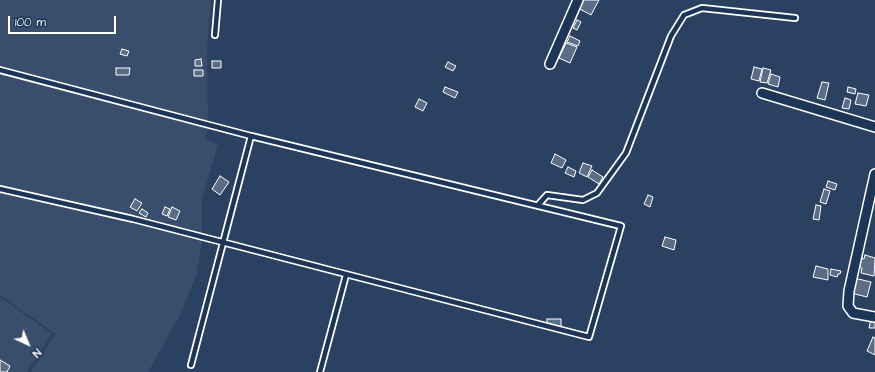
<!DOCTYPE html>
<html>
<head>
<meta charset="utf-8">
<style>
	body { margin:0 }
	#map { position:relative; width:875px; height:372px; overflow:hidden; background:#2a4161; font-family:"Architects Daughter",sans-serif }
	canvas { display:block }
	.north { position:absolute; left:8px; top:324px; width:40px; height:40px; -webkit-text-stroke:3px #1d3557; paint-order:stroke; rotate:136deg; font-size:11px; font-weight:700; line-height:16px; text-align:center; color:#fff }
	.north::after { content:''; display:block; margin:auto; width:14px; height:18px; background:#fff; clip-path:polygon(50% 0,100% 100%,50% 72%,0 100%) }
	.scale { position:absolute; left:8px; top:16px; width:108px; height:18px; box-sizing:border-box; border:2px solid #fff; border-top:0; padding-left:5px; font-size:12px; line-height:14px; white-space:nowrap; color:#fff; -webkit-text-stroke:3px #1d3557; paint-order:stroke }
</style>
</head>
<body>
<div id="map">
<canvas width="875" height="372"></canvas>
<div class="north">N</div>
<div class="scale">100 m</div>
</div>
<script>
const g = document.querySelector('canvas').getContext('2d');
g.lineJoin = 'round';
function paint(path, color) {
  g.fillStyle = color;
  g.fill(path, 'evenodd');
}
function toPath(rows) {
  const path = new Path2D();
  for (const r of rows) {
    path.moveTo(r[0], r[1]);
    for (let i = 2; i < r.length; i += 2) path.lineTo(r[i], r[i + 1]);
  }
  return path;
}
function stroke(path, color, width, dash) {
  g.strokeStyle = color;
  g.lineWidth = width;
  g.lineCap = dash ? 'butt' : 'round';
  g.setLineDash(dash || []);
  g.stroke(path);
}
const built = toPath([
	[0,0,211,0,207,49,208,131,205,138,218,145,202,199,202,243,196,276,181,313,148,372,31,372,55,334,0,295],
	[0,297,52,334,27,372,0,372]
]);
const building = toPath([
	[580,0,599,0,591,15,576,7,580,0],
	[577,20,581,22,577,30,573,28,577,20],
	[570,36,580,41,578,46,567,42,570,36],
	[566,43,577,47,570,63,559,58,566,43],
	[122,49,129,51,127,56,120,54,122,49],
	[201,59,202,66,195,66,195,60,201,59],
	[212,61,221,61,221,68,212,68,212,61],
	[448,62,456,66,453,71,445,67,448,62],
	[754,67,762,69,759,81,751,79,754,67],
	[116,68,130,68,129,75,116,75,116,68],
	[763,68,771,70,767,83,760,82,763,68],
	[194,70,203,70,203,76,194,76,194,70],
	[771,74,780,77,778,87,768,84,771,74],
	[822,82,829,83,825,100,817,98,822,82],
	[445,87,458,92,455,98,443,92,445,87],
	[848,87,856,89,855,94,847,92,848,87],
	[858,93,869,95,866,106,855,104,858,93],
	[845,98,851,100,849,109,842,108,845,98],
	[419,99,427,103,423,111,415,107,419,99],
	[555,154,566,160,562,168,551,163,555,154],
	[583,163,592,166,587,177,579,173,583,163],
	[568,167,576,171,574,177,565,173,568,167],
	[592,170,603,177,599,184,588,177,592,170],
	[220,176,229,182,220,195,212,189,220,176],
	[828,181,837,184,835,190,826,187,828,181],
	[824,189,830,191,826,204,820,202,824,189],
	[648,195,653,197,650,207,644,204,648,195],
	[135,199,142,203,137,211,130,207,135,199],
	[816,205,821,206,819,220,813,219,816,205],
	[165,207,170,209,167,216,162,214,165,207],
	[172,207,180,211,176,220,168,217,172,207],
	[142,209,148,213,146,217,139,213,142,209],
	[665,237,676,240,674,250,662,246,665,237],
	[865,255,875,258,874,276,861,273,862,268,858,267,860,258,864,259,865,255],
	[816,266,828,269,828,280,813,277,816,266],
	[831,269,841,271,840,274,838,274,837,277,830,275,831,269],
	[854,278,871,282,867,297,851,293,854,278],
	[871,318,875,319,875,328,869,328,871,318],
	[547,319,561,319,561,329,547,329,547,319],
	[873,337,875,338,875,355,867,351,873,337],
	[0,360,10,366,7,372,0,372,0,360]
]);
const lane = toPath([
	[215,35,218,0],
	[0,70,251,136,191,365],
	[0,189,133,219,589,337,621,226,251,136],
	[538,205,547,195,583,200,597,193,626,153,671,36,684,15,702,8,795,18],
	[320,372,346,275]
]);
const street = toPath([
	[550,64,578,0],
	[762,93,875,127],
	[875,174,849,291,848,306,853,313,875,317]
]);
paint(built, '#394e6c');
paint(building, '#5b6c86');
stroke(building, '#fff', 1);
stroke(lane, '#fff', 8);
stroke(street, '#fff', 12);
stroke(lane, '#1d3557', 4.5);
stroke(street, '#1d3557', 9);
</script>
</body>
</html>
